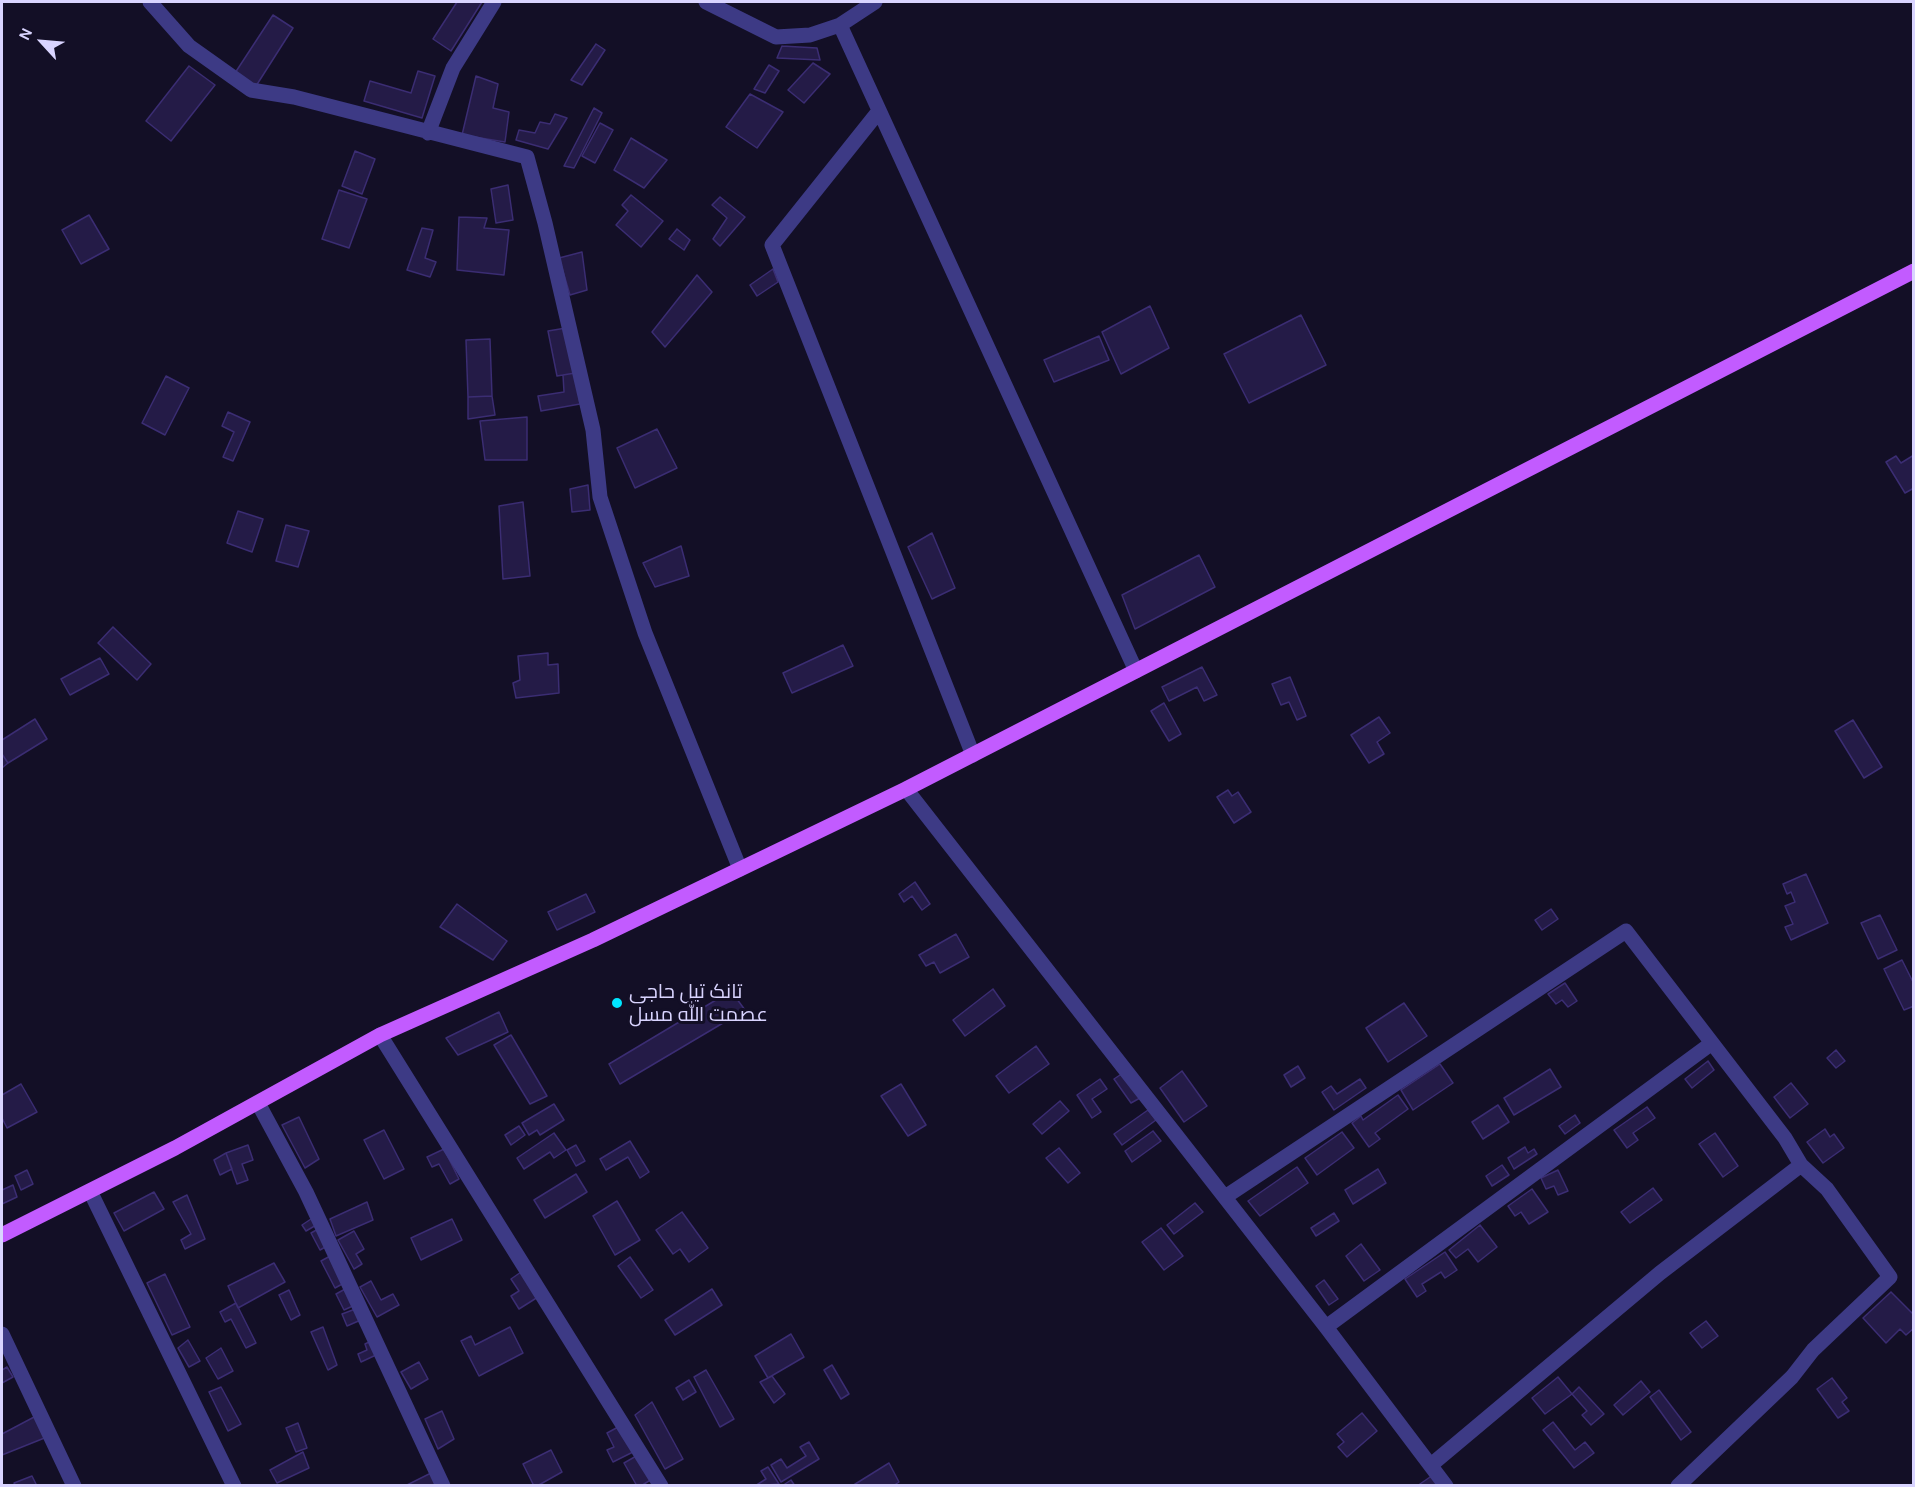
<!DOCTYPE html>
<html>
<head>
<meta charset="utf-8">
<style>
	body { margin:0 }
	#map { position:relative; width:1915px; height:1487px; overflow:hidden; background:#130f26; font-family:Karla,sans-serif }
	canvas { display:block }
	.frame { position:absolute; inset:0; border:3px solid #d9d4ff; pointer-events:none }
	.north { position:absolute; left:12px; top:12px; width:60px; height:60px; -webkit-text-stroke:4px #130f26; paint-order:stroke; rotate:296deg; font-size:16px; font-weight:700; line-height:24px; text-align:center; color:#d9d4ff }
	.north::after { content:''; display:block; margin:auto; width:21px; height:27px; background:#d9d4ff; clip-path:polygon(50% 0,100% 100%,50% 72%,0 100%) }
</style>
</head>
<body>
<div id="map">
<canvas width="1915" height="1487"></canvas>
<div class="frame"></div>
<div class="north">N</div>
</div>
<script>
const g = document.querySelector('canvas').getContext('2d');
g.lineJoin = 'round';
function paint(path, color) {
  g.fillStyle = color;
  g.fill(path, 'evenodd');
}
function toPath(rows) {
  const path = new Path2D();
  for (const r of rows) {
    path.moveTo(r[0], r[1]);
    for (let i = 2; i < r.length; i += 2) path.lineTo(r[i], r[i + 1]);
  }
  return path;
}
function stroke(path, color, width, dash) {
  g.strokeStyle = color;
  g.lineWidth = width;
  g.lineCap = dash ? 'butt' : 'round';
  g.setLineDash(dash || []);
  g.stroke(path);
}
function drawText(font, color, halo, rows, align = 'center') {
  g.font = font + ' Karla,Cairo,sans-serif';
  g.lineWidth = 6;
  g.setLineDash([]);
  g.textBaseline = 'middle';
  g.strokeStyle = halo;
  g.fillStyle = color;
  for (const [text, x, y, turn = 0] of rows) {
    g.save();
    g.translate(x, y);
    g.rotate((+turn || 0) * Math.PI / 180);
    g.textAlign = isNaN(turn) ? turn : align;
    if (halo) g.strokeText(text, 0, 0);
    g.fillText(text, 0, 0);
    g.restore();
  }
}
const building = toPath([
	[457,2,482,2,451,51,433,39,457,2],
	[273,15,293,28,256,86,235,73,273,15],
	[596,44,605,50,582,85,571,80,596,44],
	[782,46,817,48,820,60,777,58,782,46],
	[813,63,830,74,804,103,788,90,813,63],
	[769,65,779,71,765,93,754,89,769,65],
	[189,66,215,85,171,141,146,121,189,66],
	[418,71,435,76,422,118,364,101,370,81,411,93,418,71],
	[476,76,498,84,493,108,509,112,505,142,462,135,476,76],
	[750,94,783,112,757,148,726,127,750,94],
	[594,108,602,113,574,168,564,166,594,108],
	[555,114,567,118,548,149,516,140,519,130,535,133,540,122,550,124,555,114],
	[600,123,613,130,595,163,582,156,600,123],
	[631,138,667,160,644,188,614,170,631,138],
	[355,151,375,159,362,194,342,186,355,151],
	[508,185,513,220,496,223,491,189,508,185],
	[339,190,367,199,349,248,322,239,339,190],
	[631,195,663,221,641,247,616,225,628,211,622,205,631,195],
	[720,197,745,217,720,246,713,239,727,218,712,205,720,197],
	[89,215,109,249,81,264,62,230,89,215],
	[459,217,487,218,484,228,509,230,504,275,457,270,459,217],
	[422,228,433,230,425,258,436,262,430,277,407,270,422,228],
	[677,229,690,240,684,250,669,239,677,229],
	[582,252,587,290,570,295,559,258,582,252],
	[773,269,778,282,757,296,750,285,773,269],
	[697,275,712,292,665,347,652,332,697,275],
	[1150,306,1169,348,1121,374,1102,332,1150,306],
	[1301,315,1326,365,1249,403,1224,354,1301,315],
	[566,328,575,373,557,376,548,331,566,328],
	[1099,336,1109,360,1054,382,1044,360,1099,336],
	[490,339,492,396,468,397,466,340,490,339],
	[575,373,580,404,541,411,538,396,564,392,563,375,575,373],
	[166,376,189,388,165,435,142,423,166,376],
	[492,396,495,415,468,419,468,397,492,396],
	[228,412,250,422,233,461,223,457,234,432,222,426,228,412],
	[527,417,527,460,485,460,480,421,527,417],
	[657,429,677,468,635,488,617,448,657,429],
	[1914,455,1914,488,1905,493,1886,462,1896,456,1901,463,1914,455],
	[588,485,590,510,572,512,570,489,588,485],
	[523,502,530,576,503,579,499,506,523,502],
	[238,511,263,519,252,552,227,543,238,511],
	[286,525,309,531,298,567,276,561,286,525],
	[932,533,955,588,932,599,908,547,932,533],
	[681,546,689,576,655,587,643,563,681,546],
	[1199,555,1215,587,1135,629,1122,595,1199,555],
	[113,627,151,664,137,680,98,643,113,627],
	[843,645,853,666,792,693,783,673,843,645],
	[548,653,548,665,558,664,559,693,516,698,513,683,520,680,518,656,548,653],
	[100,658,109,674,70,695,61,679,100,658],
	[1202,667,1217,695,1204,701,1197,687,1169,701,1162,687,1202,667],
	[1290,677,1306,716,1297,720,1289,702,1281,705,1272,684,1290,677],
	[1164,703,1181,734,1169,741,1151,711,1164,703],
	[1379,717,1390,733,1377,742,1384,754,1369,763,1351,735,1379,717],
	[35,719,47,739,8,763,2,754,2,740,35,719],
	[1853,720,1882,767,1864,778,1835,731,1853,720],
	[2,754,8,763,2,768,2,754],
	[1228,790,1232,796,1238,792,1251,812,1234,823,1217,797,1228,790],
	[1806,874,1828,923,1791,940,1785,927,1793,924,1785,906,1795,902,1791,892,1787,894,1783,884,1806,874],
	[915,882,930,904,922,910,912,896,904,902,899,894,915,882],
	[586,894,595,912,557,930,548,912,586,894],
	[457,904,507,941,493,960,440,927,457,904],
	[1551,909,1558,919,1542,930,1535,920,1551,909],
	[1880,915,1897,950,1878,959,1861,923,1880,915],
	[956,934,969,957,940,973,934,962,926,966,919,955,956,934],
	[1902,960,1914,984,1914,1006,1904,1010,1884,969,1902,960],
	[1565,983,1577,1001,1568,1007,1562,1000,1556,1004,1548,994,1565,983],
	[993,989,1005,1006,965,1036,953,1020,993,989],
	[731,991,745,1010,620,1084,609,1064,731,991],
	[1404,1003,1427,1036,1388,1062,1366,1028,1404,1003],
	[499,1012,508,1032,458,1055,446,1038,499,1012],
	[511,1035,547,1096,530,1104,494,1045,511,1035],
	[1036,1046,1049,1064,1009,1093,996,1076,1036,1046],
	[1836,1050,1845,1061,1836,1068,1827,1058,1836,1050],
	[1708,1061,1714,1070,1692,1088,1685,1079,1708,1061],
	[1440,1064,1453,1083,1413,1110,1401,1090,1440,1064],
	[1298,1066,1305,1078,1291,1087,1284,1075,1298,1066],
	[1550,1069,1561,1087,1514,1115,1504,1098,1550,1069],
	[1182,1071,1207,1106,1184,1122,1160,1088,1182,1071],
	[1123,1073,1140,1098,1131,1103,1114,1079,1123,1073],
	[1100,1079,1107,1089,1092,1099,1101,1112,1092,1118,1077,1095,1100,1079],
	[1360,1079,1366,1088,1334,1110,1322,1092,1331,1086,1337,1094,1360,1079],
	[1791,1083,1808,1104,1790,1118,1774,1097,1791,1083],
	[21,1084,37,1112,7,1128,2,1118,2,1095,21,1084],
	[901,1084,926,1125,908,1136,881,1096,901,1084],
	[1398,1095,1408,1109,1375,1133,1380,1139,1369,1147,1352,1123,1361,1116,1363,1120,1398,1095],
	[1060,1101,1069,1111,1042,1134,1033,1124,1060,1101],
	[554,1104,564,1120,540,1135,537,1130,529,1135,522,1123,554,1104],
	[1498,1105,1509,1122,1483,1139,1472,1122,1498,1105],
	[1647,1107,1655,1118,1633,1133,1638,1140,1627,1148,1614,1130,1647,1107],
	[1148,1110,1156,1120,1122,1145,1114,1134,1148,1110],
	[1575,1115,1580,1123,1565,1134,1559,1126,1575,1115],
	[299,1117,319,1159,305,1168,282,1125,299,1117],
	[519,1126,525,1135,511,1145,505,1135,519,1126],
	[1825,1129,1830,1137,1834,1134,1844,1148,1823,1163,1807,1142,1825,1129],
	[384,1130,404,1169,384,1179,364,1140,384,1130],
	[1153,1131,1161,1141,1132,1162,1125,1151,1153,1131],
	[1342,1132,1354,1148,1317,1175,1305,1158,1342,1132],
	[554,1133,566,1150,554,1158,550,1152,524,1169,517,1158,554,1133],
	[1715,1133,1738,1166,1723,1177,1699,1144,1715,1133],
	[630,1141,649,1172,640,1178,628,1157,606,1170,600,1159,630,1141],
	[248,1145,253,1160,242,1164,248,1180,237,1184,226,1153,248,1145],
	[576,1145,585,1161,576,1166,567,1150,576,1145],
	[1525,1147,1528,1153,1534,1149,1537,1154,1514,1169,1508,1158,1525,1147],
	[1059,1148,1080,1173,1068,1183,1046,1158,1059,1148],
	[444,1149,459,1179,450,1184,439,1164,432,1167,427,1157,444,1149],
	[226,1153,232,1169,220,1175,214,1160,226,1153],
	[1502,1165,1509,1175,1492,1186,1486,1176,1502,1165],
	[1297,1167,1308,1183,1260,1216,1248,1201,1297,1167],
	[1378,1169,1386,1183,1353,1204,1345,1190,1378,1169],
	[27,1170,33,1184,21,1190,15,1176,27,1170],
	[1558,1170,1568,1191,1558,1195,1554,1186,1546,1189,1541,1178,1558,1170],
	[576,1174,587,1192,545,1218,534,1200,576,1174],
	[13,1185,17,1197,2,1204,2,1190,13,1185],
	[1653,1188,1662,1200,1630,1223,1621,1212,1653,1188],
	[1532,1189,1548,1212,1529,1224,1521,1212,1515,1216,1508,1206,1532,1189],
	[154,1192,164,1209,124,1231,114,1213,154,1192],
	[187,1195,205,1239,185,1249,181,1240,191,1234,173,1202,187,1195],
	[617,1201,640,1240,615,1255,593,1216,617,1201],
	[367,1202,373,1220,336,1236,330,1219,367,1202],
	[1195,1203,1203,1212,1174,1234,1167,1225,1195,1203],
	[682,1212,708,1248,689,1262,680,1249,673,1254,656,1230,682,1212],
	[1334,1213,1339,1221,1316,1236,1311,1228,1334,1213],
	[314,1217,318,1224,306,1231,302,1225,314,1217],
	[452,1219,462,1240,421,1260,411,1238,452,1219],
	[1480,1225,1497,1247,1478,1262,1468,1249,1456,1258,1449,1250,1480,1225],
	[320,1228,329,1245,320,1250,311,1233,320,1228],
	[1161,1228,1183,1256,1164,1270,1142,1242,1161,1228],
	[354,1231,364,1249,356,1254,362,1264,354,1269,338,1240,354,1231],
	[1361,1244,1380,1270,1364,1281,1346,1256,1361,1244],
	[1445,1252,1457,1270,1445,1278,1441,1272,1422,1284,1426,1291,1417,1297,1405,1279,1445,1252],
	[332,1255,346,1282,335,1288,321,1261,332,1255],
	[630,1257,653,1290,641,1298,618,1266,630,1257],
	[274,1263,285,1282,238,1308,228,1286,274,1263],
	[521,1272,538,1297,519,1309,511,1296,519,1291,511,1279,521,1272],
	[165,1274,190,1327,172,1335,147,1283,165,1274],
	[1324,1280,1338,1299,1329,1305,1316,1286,1324,1280],
	[371,1281,381,1300,393,1294,399,1305,377,1317,360,1287,371,1281],
	[347,1288,355,1305,344,1310,336,1294,347,1288],
	[712,1289,722,1305,675,1335,665,1320,712,1289],
	[289,1290,300,1315,291,1320,279,1295,289,1290],
	[1891,1292,1914,1315,1914,1328,1906,1335,1900,1329,1886,1343,1863,1318,1891,1292],
	[236,1303,256,1343,246,1348,231,1319,225,1322,220,1312,236,1303],
	[358,1308,363,1319,347,1326,342,1314,358,1308],
	[1706,1321,1718,1336,1702,1348,1690,1333,1706,1321],
	[323,1327,337,1365,328,1370,311,1332,323,1327],
	[510,1327,523,1353,479,1376,461,1341,471,1336,475,1345,510,1327],
	[791,1334,804,1357,768,1378,755,1356,791,1334],
	[188,1340,200,1361,189,1367,178,1348,188,1340],
	[371,1341,376,1355,361,1362,358,1354,367,1350,365,1344,371,1341],
	[221,1348,233,1371,218,1379,206,1358,221,1348],
	[419,1362,428,1379,411,1389,401,1372,419,1362],
	[832,1365,849,1394,841,1399,824,1370,832,1365],
	[7,1367,13,1377,2,1383,2,1370,7,1367],
	[706,1370,734,1419,720,1427,694,1377,706,1370],
	[772,1376,785,1394,774,1403,760,1382,772,1376],
	[1558,1377,1572,1394,1545,1414,1532,1398,1558,1377],
	[1832,1378,1847,1398,1842,1402,1849,1411,1838,1418,1817,1389,1832,1378],
	[689,1380,696,1392,683,1400,676,1388,689,1380],
	[1641,1381,1650,1392,1623,1415,1614,1405,1641,1381],
	[221,1387,241,1424,228,1431,209,1392,221,1387],
	[1579,1387,1604,1414,1591,1425,1582,1415,1587,1411,1572,1394,1579,1387],
	[1659,1390,1691,1432,1681,1440,1650,1397,1659,1390],
	[652,1402,683,1459,665,1469,635,1415,652,1402],
	[442,1411,454,1439,438,1449,425,1419,442,1411],
	[1362,1413,1377,1431,1347,1457,1338,1447,1344,1442,1337,1434,1362,1413],
	[36,1416,47,1437,2,1455,2,1434,36,1416],
	[1553,1422,1575,1450,1585,1442,1594,1453,1574,1468,1543,1430,1553,1422],
	[298,1423,307,1448,296,1452,286,1428,298,1423],
	[620,1426,633,1452,613,1462,607,1450,614,1447,607,1433,620,1426],
	[809,1442,819,1459,781,1482,771,1465,781,1459,787,1468,806,1456,800,1447,809,1442],
	[551,1450,562,1472,537,1486,534,1486,523,1464,551,1450],
	[303,1452,309,1468,277,1483,270,1470,303,1452],
	[638,1455,652,1479,641,1486,637,1486,624,1463,638,1455],
	[889,1463,899,1482,893,1486,852,1486,889,1463],
	[768,1467,779,1484,755,1486,766,1479,761,1471,768,1467],
	[435,1471,441,1486,405,1486,435,1471],
	[1433,1475,1441,1486,1417,1486,1433,1475],
	[32,1476,37,1486,16,1486,14,1483,32,1476],
	[791,1480,795,1486,782,1486,791,1480]
]);
const minor = toPath([
	[150,2,189,46,251,90,294,97,527,157,545,223,593,430,600,497,645,633,740,869],
	[706,2,776,37,810,35,840,25,875,2],
	[840,25,1136,671],
	[879,111,772,245,973,755],
	[428,133,453,68,494,2],
	[906,789,1326,1327,1446,1486],
	[380,1035,661,1486],
	[258,1103,306,1192,443,1486],
	[90,1191,234,1486],
	[1225,1197,1626,931,1785,1138,1801,1165,1827,1189,1890,1277,1813,1350,1792,1377,1678,1486],
	[1326,1327,1712,1043],
	[2,1334,74,1486],
	[1431,1465,1660,1273,1801,1165]
]);
const major = toPath([
	[2,1235,175,1148,380,1035,593,940,906,789,1914,271]
]);
const markers = [
	[617,1003,6,"#00e5ff"]
];
const poiNames = [
	["تانک تیل حاجی",629,992],
	["عصمت الله مسل",629,1015]
];
paint(building, '#241b47');
stroke(building, '#3b2d73', 1.5);
stroke(minor, '#3d3a85', 15);
stroke(major, '#c25bff', 15);
for (const [x, y, r, color] of markers) {
  const dot = new Path2D();
  dot.arc(x, y, r, 0, 2 * Math.PI);
  g.fillStyle = color;
  g.fill(dot);
  stroke(dot, '#130f26', 2);
}
drawText('20px', '#d9d4ff', '#130f26', poiNames, 'left');
</script>
</body>
</html>
